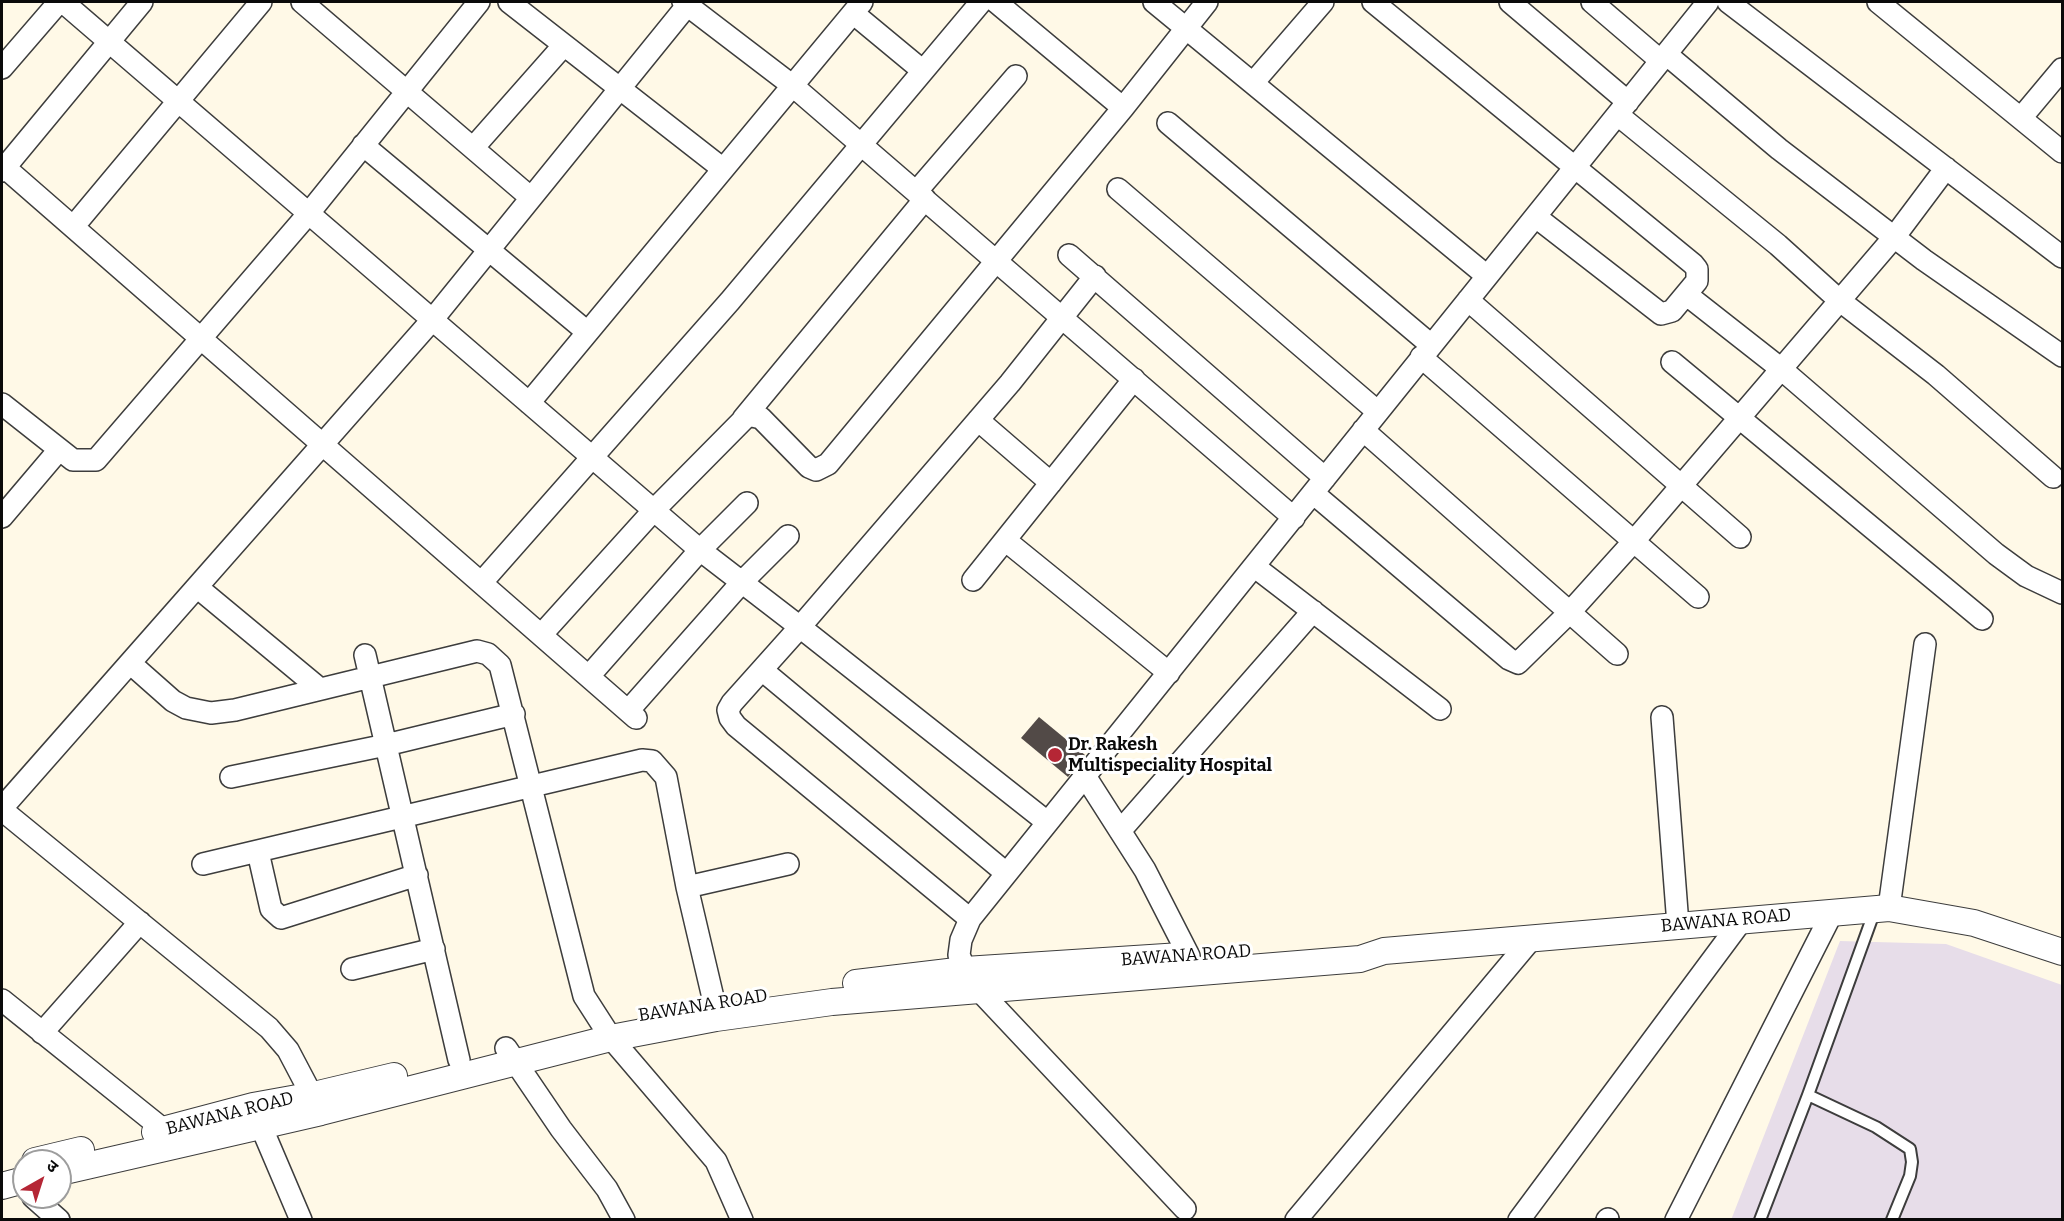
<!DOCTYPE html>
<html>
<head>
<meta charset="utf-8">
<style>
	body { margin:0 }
	#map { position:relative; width:2064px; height:1221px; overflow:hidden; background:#fff9e7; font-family:Bitter,"Noto Sans Devanagari",serif }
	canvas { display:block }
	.frame { position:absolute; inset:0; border:3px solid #0a0a0a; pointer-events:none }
	.north { position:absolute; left:12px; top:1149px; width:60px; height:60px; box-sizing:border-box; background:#fff; border:2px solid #9d9d9d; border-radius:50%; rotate:39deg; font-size:16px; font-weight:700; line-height:24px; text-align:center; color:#0a0a0a }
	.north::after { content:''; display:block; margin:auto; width:21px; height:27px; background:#b52635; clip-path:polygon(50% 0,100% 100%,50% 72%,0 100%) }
</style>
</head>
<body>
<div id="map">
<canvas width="2064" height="1221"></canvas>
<div class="frame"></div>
<div class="north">उ</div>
</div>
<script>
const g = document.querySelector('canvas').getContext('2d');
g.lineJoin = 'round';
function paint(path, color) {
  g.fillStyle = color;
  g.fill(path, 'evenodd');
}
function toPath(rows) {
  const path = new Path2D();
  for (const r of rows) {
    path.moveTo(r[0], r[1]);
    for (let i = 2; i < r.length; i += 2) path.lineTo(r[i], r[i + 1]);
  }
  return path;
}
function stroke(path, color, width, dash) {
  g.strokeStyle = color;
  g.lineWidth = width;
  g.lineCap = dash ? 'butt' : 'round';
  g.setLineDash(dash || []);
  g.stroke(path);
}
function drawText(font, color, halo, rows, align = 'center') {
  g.font = font + ' Bitter,serif';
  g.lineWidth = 6;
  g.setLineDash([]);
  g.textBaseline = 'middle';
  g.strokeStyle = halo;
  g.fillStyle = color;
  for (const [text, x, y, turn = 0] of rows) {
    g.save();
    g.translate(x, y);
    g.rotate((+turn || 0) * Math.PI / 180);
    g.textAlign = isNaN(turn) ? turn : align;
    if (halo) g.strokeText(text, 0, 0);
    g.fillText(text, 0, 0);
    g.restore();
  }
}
const industrial = toPath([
	[1840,941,1946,944,2062,985,2062,1219,1731,1220]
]);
const building = toPath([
	[1039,717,1085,755,1068,777,1021,738]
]);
const service = toPath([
	[1808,1095,1876,1127,1910,1149,1912,1162,1910,1176,1892,1220],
	[1760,1220,1808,1095,1875,910]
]);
const minor = toPath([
	[63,2,700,550,800,627,1010,383,1095,276],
	[302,2,530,197],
	[509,2,723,169],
	[683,2,793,86,1294,518],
	[996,2,1123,108],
	[1154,2,1487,276],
	[1373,2,1693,264,1697,269,1697,281,1672,311,1661,314,1536,217],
	[1510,2,1628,102],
	[1592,2,1661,61],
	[1728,2,2062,257],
	[1878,2,2062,152],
	[853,13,923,71],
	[1666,54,1779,149,1924,260,2062,356],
	[2,68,59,2],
	[1253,83,1323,2],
	[1618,115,1778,245,1839,300,1936,375,2053,477],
	[2021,118,2062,69],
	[1168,123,1431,345],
	[363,145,586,331],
	[473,148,564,45],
	[2,165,636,718],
	[2,171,142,2],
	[1118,189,1378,412],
	[916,192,1016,76],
	[73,227,261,2],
	[1069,255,1325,478],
	[1687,295,1780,368,1996,554,2026,576,2062,593],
	[1468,300,1740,537],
	[1421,357,1698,597],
	[1672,362,1982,619],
	[529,403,862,2],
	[2,404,73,460,96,460,309,213,479,2],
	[743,419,925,199],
	[978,420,1051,483],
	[1363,430,1617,654],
	[1313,493,1509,659,1518,663,1570,612,1634,541,1895,236,1946,168],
	[2,517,58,451],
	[1005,540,1169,673],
	[1255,567,1440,709],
	[973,580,1134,379],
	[482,582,730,301,981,2],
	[197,587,320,689],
	[542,634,654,510,748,415,761,418,809,467,816,470,828,464,1123,108,1207,2],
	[365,655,459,1060],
	[130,663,173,701,186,708,211,713,235,710,477,651,488,654,500,665,584,996,611,1038,716,1161,742,1220],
	[762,670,1006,873],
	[589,676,700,550,747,503],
	[628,711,742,582,788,536],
	[1662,717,1678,925],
	[1085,776,1145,870,1189,956],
	[231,777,386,745,514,714],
	[2,808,433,319,690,2],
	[2,810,269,1028,288,1050,319,1109],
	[1120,831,1313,611],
	[258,852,271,909,281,918,417,875],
	[203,864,642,760,652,761,666,777,687,887,714,1002],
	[687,887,788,864],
	[1889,908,1925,644],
	[970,919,736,726,730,718,728,710,732,703,800,627,1047,822],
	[352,969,434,949],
	[2,1000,164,1130],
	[42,1033,140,922],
	[506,1048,561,1129,607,1189,624,1220],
	[255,1112,301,1220],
	[33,1197,59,1220],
	[1185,1209,978,989,965,970,959,955,961,940,970,919,1708,2],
	[1296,1220,1533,937],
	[1519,1220,1742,920],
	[1607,1220,1608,1219],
	[1676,1220,1832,913]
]);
const tertiary = toPath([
	[856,983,965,970,1181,956],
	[155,1132,253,1106,314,1095,394,1076],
	[35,1161,81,1150],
	[60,1172,321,1112,611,1038,716,1018,832,1002,1360,959,1384,951,1889,908,1974,923,2062,952],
	[2,1186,24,1180]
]);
const markers = [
	[1055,755,8,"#b52635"]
];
const poiNames = [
	["Dr. Rakesh",1068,745],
	["Multispeciality Hospital",1068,766]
];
const streetNames = [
	["BAWANA ROAD",1726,921,-5],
	["BAWANA ROAD",1186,956,-4],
	["BAWANA ROAD",703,1006,-9],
	["BAWANA ROAD",230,1114,-14]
];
paint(industrial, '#e7dde9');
paint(building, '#524a47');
stroke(service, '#3d3d3d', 14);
stroke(minor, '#3d3d3d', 24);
stroke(tertiary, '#3d3d3d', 28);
stroke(service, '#fff', 10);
stroke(minor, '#fff', 21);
stroke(tertiary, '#fff', 26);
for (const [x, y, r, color] of markers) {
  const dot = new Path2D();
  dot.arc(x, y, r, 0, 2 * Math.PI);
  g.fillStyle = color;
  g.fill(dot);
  stroke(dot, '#fff', 2);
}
drawText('bold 18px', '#0a0a0a', '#fff', poiNames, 'left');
drawText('18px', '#0a0a0a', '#fff', streetNames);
</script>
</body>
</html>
